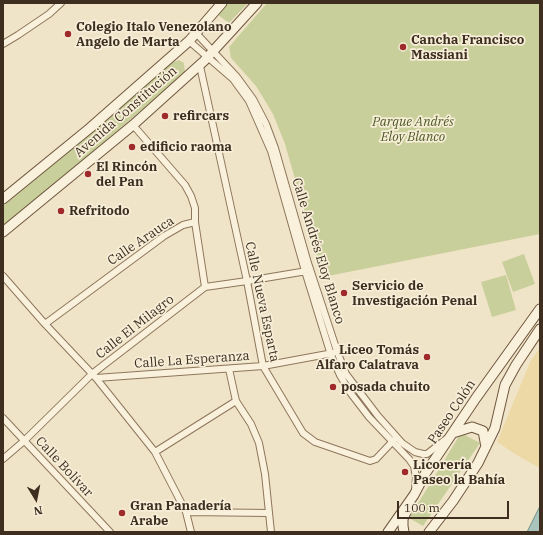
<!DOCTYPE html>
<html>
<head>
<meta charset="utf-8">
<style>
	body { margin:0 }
	#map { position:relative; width:543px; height:535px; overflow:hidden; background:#f0e4c8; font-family:"IBM Plex Serif",serif }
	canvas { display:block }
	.frame { position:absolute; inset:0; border:4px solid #3d2e20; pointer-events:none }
	.north { position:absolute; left:16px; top:479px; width:40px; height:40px; -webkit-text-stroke:3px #f7eed8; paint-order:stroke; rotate:170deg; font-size:11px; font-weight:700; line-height:16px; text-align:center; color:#3d2e20 }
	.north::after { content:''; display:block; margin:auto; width:14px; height:18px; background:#3d2e20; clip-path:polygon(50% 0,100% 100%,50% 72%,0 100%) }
	.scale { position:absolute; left:397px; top:501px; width:112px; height:18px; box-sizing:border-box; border:2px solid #3d2e20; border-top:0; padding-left:5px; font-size:12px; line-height:14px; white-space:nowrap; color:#3d2e20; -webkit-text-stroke:3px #f7eed8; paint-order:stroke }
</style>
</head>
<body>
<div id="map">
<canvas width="543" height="535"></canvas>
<div class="frame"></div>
<div class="north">N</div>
<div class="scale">100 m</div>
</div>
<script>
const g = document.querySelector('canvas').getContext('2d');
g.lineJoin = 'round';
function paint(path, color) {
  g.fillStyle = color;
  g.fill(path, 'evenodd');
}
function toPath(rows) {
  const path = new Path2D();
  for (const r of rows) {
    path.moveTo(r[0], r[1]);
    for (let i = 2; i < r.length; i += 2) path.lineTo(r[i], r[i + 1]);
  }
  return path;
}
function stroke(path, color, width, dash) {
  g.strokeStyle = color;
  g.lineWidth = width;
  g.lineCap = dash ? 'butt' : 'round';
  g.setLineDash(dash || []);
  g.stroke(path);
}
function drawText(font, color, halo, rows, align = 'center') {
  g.font = font + ' "IBM Plex Serif",serif';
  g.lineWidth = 3.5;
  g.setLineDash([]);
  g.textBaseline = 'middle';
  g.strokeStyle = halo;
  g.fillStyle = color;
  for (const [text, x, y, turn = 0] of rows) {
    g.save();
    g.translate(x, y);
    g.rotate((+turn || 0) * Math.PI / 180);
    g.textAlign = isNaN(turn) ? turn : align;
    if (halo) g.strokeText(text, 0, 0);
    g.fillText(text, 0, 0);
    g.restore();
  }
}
const green = toPath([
	[229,3,248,3,229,23,218,15],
	[267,3,540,3,540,234,323,277,285,144,273,114,256,86,231,58,229,47],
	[179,60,184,63,185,73,3,228,3,206,114,114,171,63],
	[524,254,535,284,513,292,502,262],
	[506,275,516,310,492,317,481,282],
	[461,433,480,443,423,526,409,518]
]);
const sand = toPath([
	[540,348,540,468,520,457,497,442,531,360]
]);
const water = toPath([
	[540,506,540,532,527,532,540,506]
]);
const street = toPath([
	[196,33,237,77,253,99,266,124,275,148,308,263,337,351,346,374,378,416,402,443,415,452,423,454,427,454,446,439],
	[189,41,233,79,249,101,271,151,305,271,331,355,340,375,349,391,369,417,409,459,414,466,416,477,415,490],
	[3,44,18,35,49,14,61,3],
	[200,66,247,281,263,366,303,433,315,442,370,461,376,459,393,441],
	[195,222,205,287],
	[3,276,45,324,96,378,155,452,186,512,191,532],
	[45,324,164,236,183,225,195,222,195,208,191,196,185,185,133,125],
	[229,369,236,401,251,424,259,443,265,474,271,532],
	[96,378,263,366,333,353],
	[3,418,110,532],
	[155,452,236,401],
	[3,459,24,441,92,374,205,287,247,281,307,271],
	[186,512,269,513]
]);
const secondary = toPath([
	[3,199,90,128,189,41,222,3],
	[3,232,133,125,204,61,257,3],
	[453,433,472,427,483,431,486,447],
	[388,532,414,495,425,474,476,398,540,309],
	[404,532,403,526,403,519,407,510],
	[429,532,453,501,478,463,495,428,505,385,516,365,540,329]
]);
const markers = [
	[68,34,4,"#9e2a2b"],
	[403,47,4,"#9e2a2b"],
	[165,116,4,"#9e2a2b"],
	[132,147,4,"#9e2a2b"],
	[88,174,4,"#9e2a2b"],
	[61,211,4,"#9e2a2b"],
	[344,293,4,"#9e2a2b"],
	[427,357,4,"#9e2a2b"],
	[333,387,4,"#9e2a2b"],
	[405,472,4,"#9e2a2b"],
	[122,513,4,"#9e2a2b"]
];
const poiNames = [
	["Colegio Italo Venezolano",76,27],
	["Angelo de Marta",76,42],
	["Cancha Francisco",411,40],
	["Massiani",411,55],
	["refircars",173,116],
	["edificio raoma",140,147],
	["El Rincón",96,167],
	["del Pan",96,182],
	["Refritodo",69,211],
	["Servicio de",352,286],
	["Investigación Penal",352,301],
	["Liceo Tomás",419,350,"right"],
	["Alfaro Calatrava",419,365,"right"],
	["posada chuito",341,387],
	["Licorería",413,465],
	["Paseo la Bahía",413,480],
	["Gran Panadería",130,506],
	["Arabe",130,521]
];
const streetNames = [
	["Avenida Constitución",126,112,-41],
	["Calle Arauca",141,241,-34],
	["Calle Andrés Eloy Blanco",318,251,73],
	["Calle Nueva Esparta",262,302,78],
	["Calle El Milagro",135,327,-38],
	["Calle La Esperanza",192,360,-4],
	["Paseo Colón",452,412,-56],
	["Calle Bolívar",64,467,47]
];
const parkNames = [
	["Parque Andrés",413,122],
	["Eloy Blanco",413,137]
];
paint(green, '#c9cf9b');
paint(sand, '#ecd9a5');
paint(water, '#a9c4bc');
stroke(water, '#6f938a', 1);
stroke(street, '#8d765c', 8);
stroke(secondary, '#6f573f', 11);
stroke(street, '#faf1dc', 6);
stroke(secondary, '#faf1dc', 9);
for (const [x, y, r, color] of markers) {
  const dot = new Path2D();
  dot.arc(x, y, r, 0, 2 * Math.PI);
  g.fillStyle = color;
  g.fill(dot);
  stroke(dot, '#f7eed8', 1.5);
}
drawText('bold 13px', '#3d2e20', '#f7eed8', poiNames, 'left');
drawText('13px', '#3d2e20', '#f7eed8', streetNames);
drawText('italic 13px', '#4d5a26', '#f7eed8', parkNames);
</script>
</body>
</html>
